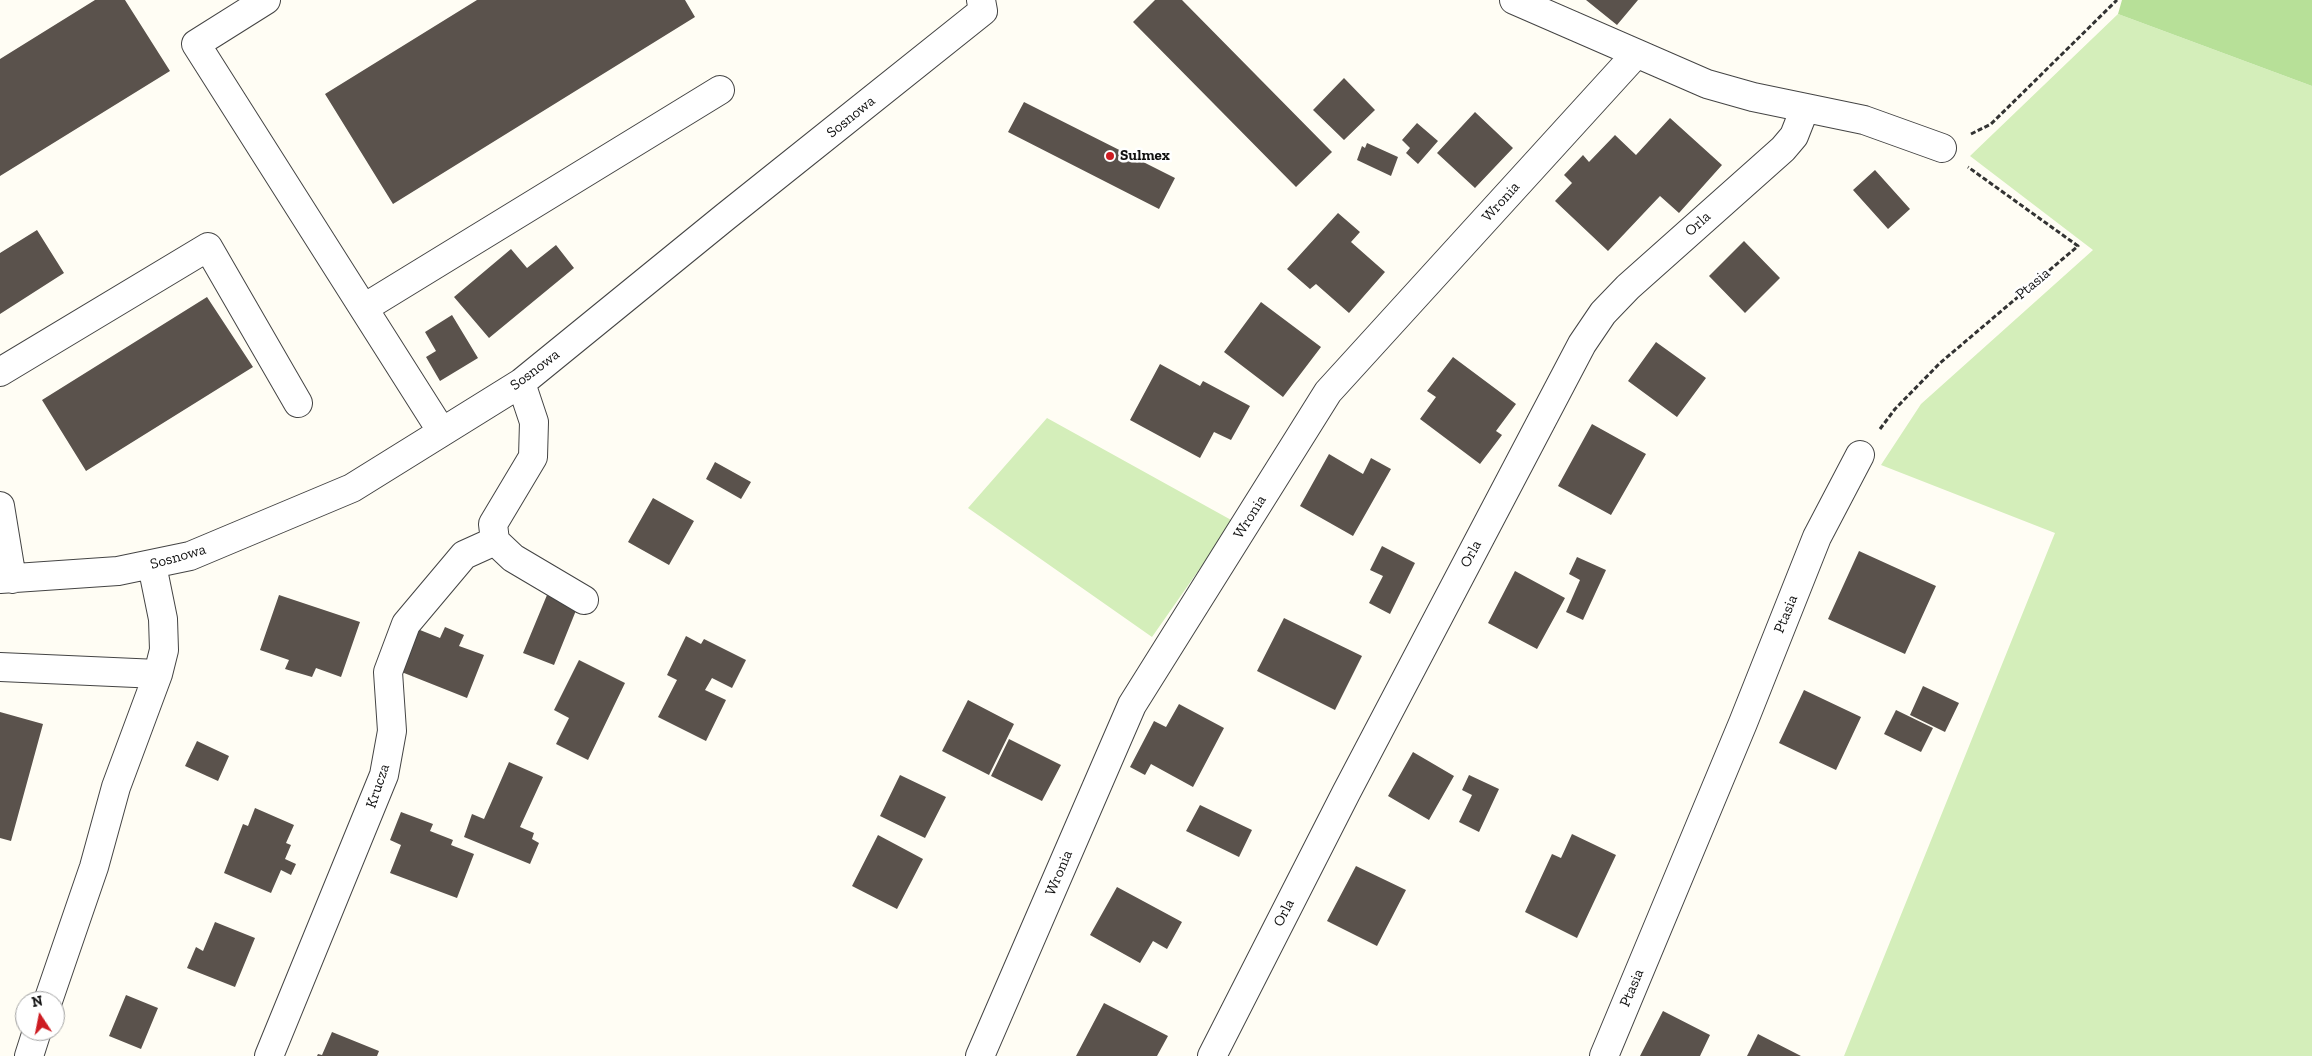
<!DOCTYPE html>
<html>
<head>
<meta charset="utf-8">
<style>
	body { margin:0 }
	#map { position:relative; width:2312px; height:1056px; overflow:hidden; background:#fffdf4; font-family:"Zilla Slab",serif }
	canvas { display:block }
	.north { position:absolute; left:15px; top:991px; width:50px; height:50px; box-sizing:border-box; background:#fff; border:1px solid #a0a0a0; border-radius:50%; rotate:349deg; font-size:14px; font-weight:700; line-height:20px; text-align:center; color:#111 }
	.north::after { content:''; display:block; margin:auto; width:18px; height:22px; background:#cd1c22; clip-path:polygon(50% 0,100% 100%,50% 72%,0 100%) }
</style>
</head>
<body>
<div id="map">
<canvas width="2312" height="1056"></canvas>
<div class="north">N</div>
</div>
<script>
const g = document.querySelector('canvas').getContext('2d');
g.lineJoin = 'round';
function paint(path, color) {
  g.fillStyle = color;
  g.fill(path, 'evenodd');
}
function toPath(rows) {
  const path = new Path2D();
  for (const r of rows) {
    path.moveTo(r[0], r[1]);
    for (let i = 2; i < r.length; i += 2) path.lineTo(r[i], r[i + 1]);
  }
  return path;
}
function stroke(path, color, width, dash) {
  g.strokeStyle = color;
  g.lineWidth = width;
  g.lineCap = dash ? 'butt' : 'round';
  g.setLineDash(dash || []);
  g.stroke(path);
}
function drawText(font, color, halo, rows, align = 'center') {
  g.font = font + ' "Zilla Slab",serif';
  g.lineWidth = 5;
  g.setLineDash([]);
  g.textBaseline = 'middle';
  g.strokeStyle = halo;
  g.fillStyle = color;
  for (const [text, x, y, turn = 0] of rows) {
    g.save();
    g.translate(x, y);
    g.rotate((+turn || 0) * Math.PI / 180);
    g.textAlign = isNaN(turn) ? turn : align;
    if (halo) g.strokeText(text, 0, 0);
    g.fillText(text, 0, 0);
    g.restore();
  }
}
const green = toPath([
	[2118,14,2312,86,2312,1056,1844,1056,2055,533,1881,465,1921,404,2093,250,1970,156],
	[1047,418,1233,521,1152,637,968,508]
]);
const forest = toPath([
	[2122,0,2312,0,2312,86,2118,14]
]);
const building = toPath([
	[95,0,125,0,170,71,0,176,0,59],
	[477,0,685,0,695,17,393,204,325,94],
	[1155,0,1182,0,1332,152,1296,187,1133,22],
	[1586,0,1638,0,1617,25],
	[1344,78,1375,110,1344,140,1313,110],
	[1024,102,1175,178,1159,209,1008,132],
	[1475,112,1513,148,1475,188,1437,153],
	[1670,118,1722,165,1679,213,1660,196,1608,251,1555,201,1572,183,1564,175,1583,155,1589,162,1615,135,1636,155],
	[1417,123,1438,141,1418,164,1406,153,1410,148,1402,140],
	[1367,143,1398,157,1391,176,1357,160,1362,146,1365,148],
	[1875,170,1910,209,1888,229,1853,190],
	[1338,213,1360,232,1351,242,1385,272,1349,313,1316,284,1310,289,1287,269],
	[37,230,64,273,0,314,0,253],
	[1744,241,1780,278,1745,313,1709,276],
	[556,245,574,268,489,338,454,297,511,249,527,268],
	[207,297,253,367,86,471,42,400],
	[1261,302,1321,347,1283,397,1224,352],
	[452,315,478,358,440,381,426,357,436,351,425,332],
	[1656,342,1706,378,1677,417,1628,381],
	[1453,357,1516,404,1496,431,1502,435,1480,464,1420,419,1436,397,1427,391],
	[1160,364,1200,386,1203,381,1250,406,1231,440,1214,432,1200,458,1130,420],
	[1592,424,1646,454,1611,515,1558,486],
	[1329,454,1363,474,1371,458,1391,469,1353,536,1300,506],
	[715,462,751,482,741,499,706,479],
	[653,498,694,521,669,565,628,542],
	[1382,546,1415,563,1390,614,1369,603,1383,576,1370,570],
	[1859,551,1936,586,1905,654,1828,619],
	[1577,557,1606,570,1583,620,1566,612,1580,580,1569,574],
	[1515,571,1565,598,1537,649,1488,623],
	[279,595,360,622,341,677,316,668,312,677,285,669,289,660,260,650],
	[547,595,577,608,554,665,523,653],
	[1284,618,1362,656,1335,710,1257,671],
	[445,627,464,635,459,646,484,655,467,698,399,671,415,628,440,638],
	[686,636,701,644,704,639,746,660,732,688,712,678,705,690,726,700,706,741,658,717,677,680,667,675],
	[579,660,625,683,588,760,556,744,569,718,554,710],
	[1923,686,1959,703,1945,732,1910,715],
	[1804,690,1861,717,1836,770,1779,743],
	[968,700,1014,724,989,775,942,751],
	[1179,704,1224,728,1193,787,1151,764,1145,775,1130,767,1154,721,1166,727],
	[1896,710,1933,728,1921,752,1884,734],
	[0,712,43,724,11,841,0,838],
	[1009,739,1061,765,1042,801,991,776],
	[197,741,229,756,218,781,185,766],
	[1413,752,1454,776,1429,820,1388,796],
	[509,762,543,777,520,827,534,833,532,839,539,843,530,864,464,837,472,814,484,819],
	[900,775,946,797,925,838,880,816],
	[1469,775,1499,789,1479,832,1459,822,1472,795,1462,790],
	[1200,805,1252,830,1239,857,1186,831],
	[255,808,294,825,286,843,291,845,285,859,296,864,291,875,281,870,271,893,224,873,243,824,248,826],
	[401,812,433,824,430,831,453,840,451,845,474,854,457,898,390,873,401,845,390,840],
	[1572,834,1616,855,1577,938,1525,912,1552,854,1561,858],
	[878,835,923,859,897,909,852,886],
	[1356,866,1406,890,1377,946,1327,921],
	[1117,887,1182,922,1167,949,1153,941,1140,963,1090,935],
	[215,922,255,938,235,987,187,968,196,947,203,951],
	[126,995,158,1008,141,1049,109,1036],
	[1104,1003,1168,1036,1157,1056,1076,1056],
	[1663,1011,1710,1035,1700,1056,1640,1056],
	[332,1032,379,1051,377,1056,317,1056,318,1054,322,1055],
	[1758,1034,1801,1056,1747,1056]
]);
const path = toPath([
	[1971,134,1991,124,2117,0],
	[1880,429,1895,409,1940,363,2078,246,1968,167]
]);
const minor = toPath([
	[266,0,196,44,442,432],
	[1514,0,1707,84,1753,97,1864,120,1942,148],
	[364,308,720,90],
	[0,372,208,247,298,403],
	[521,383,534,422,533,457,493,524,495,541,513,558,584,600],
	[0,506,12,579],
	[0,579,118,571,190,556,352,488,521,383,725,217,983,11,981,0],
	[0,667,158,674],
	[48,1001,94,867,116,787,158,674,164,650,163,619,152,565],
	[29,1056,37,1031],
	[269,1056,384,775,392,731,388,672,406,624,464,555,495,541],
	[980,1056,1132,705,1328,392,1636,54],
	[1212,1056,1346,793,1582,344,1603,313,1628,287,1783,149,1794,136,1805,108],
	[1604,1056,1743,723,1817,537,1860,455]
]);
const markers = [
	[1110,156,5,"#cd1c22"]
];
const streetNames = [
	["Sosnowa",851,117,-39],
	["Wronia",1501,202,-48],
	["Orla",1698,224,-42],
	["Ptasia",2033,284,-40],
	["Sosnowa",535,370,-37],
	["Wronia",1250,517,-58],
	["Orla",1471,554,-62],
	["Sosnowa",178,557,-16],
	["Ptasia",1786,614,-68],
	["Krucza",378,786,-71],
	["Wronia",1059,873,-67],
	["Orla",1284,913,-63],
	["Ptasia",1632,988,-67]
];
const poiNames = [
	["Sulmex",1120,156]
];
paint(green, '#d4eeba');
paint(forest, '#b7e098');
paint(building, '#5a524c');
stroke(minor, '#444', 30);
stroke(path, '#333', 3, [5, 2.5]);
stroke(minor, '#fff', 28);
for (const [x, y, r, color] of markers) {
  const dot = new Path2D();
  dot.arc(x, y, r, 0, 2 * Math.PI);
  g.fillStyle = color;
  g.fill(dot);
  stroke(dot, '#fff', 2);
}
drawText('15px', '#111', '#fff', streetNames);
drawText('bold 15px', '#111', '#fff', poiNames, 'left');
</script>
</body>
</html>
